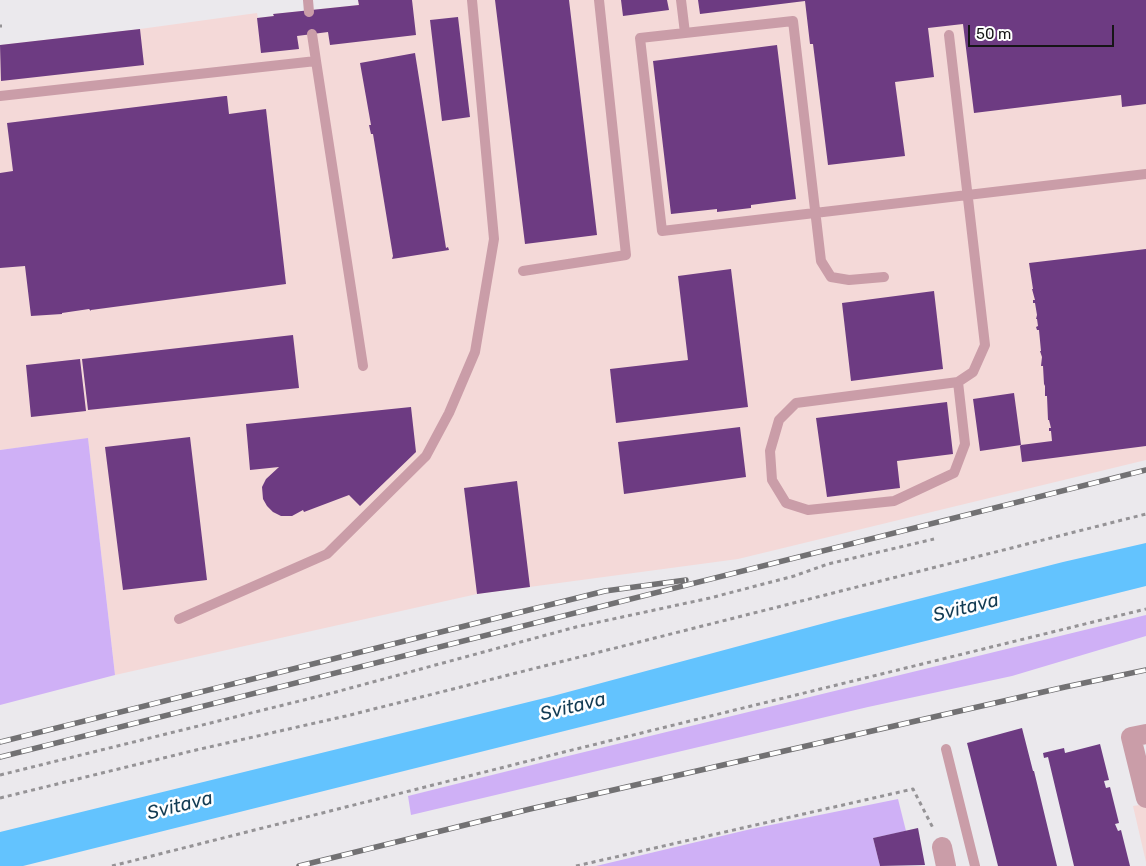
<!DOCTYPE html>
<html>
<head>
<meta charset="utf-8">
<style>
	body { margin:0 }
	#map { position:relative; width:1146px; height:866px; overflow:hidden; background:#ebe9ed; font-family:Rubik,sans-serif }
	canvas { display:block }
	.scale { position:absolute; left:968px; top:25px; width:146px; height:22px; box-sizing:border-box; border:2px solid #161517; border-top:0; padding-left:6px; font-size:15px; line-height:18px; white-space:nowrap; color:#161517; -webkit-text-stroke:4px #fff; paint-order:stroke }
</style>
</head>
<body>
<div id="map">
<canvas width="1146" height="866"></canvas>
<div class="scale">50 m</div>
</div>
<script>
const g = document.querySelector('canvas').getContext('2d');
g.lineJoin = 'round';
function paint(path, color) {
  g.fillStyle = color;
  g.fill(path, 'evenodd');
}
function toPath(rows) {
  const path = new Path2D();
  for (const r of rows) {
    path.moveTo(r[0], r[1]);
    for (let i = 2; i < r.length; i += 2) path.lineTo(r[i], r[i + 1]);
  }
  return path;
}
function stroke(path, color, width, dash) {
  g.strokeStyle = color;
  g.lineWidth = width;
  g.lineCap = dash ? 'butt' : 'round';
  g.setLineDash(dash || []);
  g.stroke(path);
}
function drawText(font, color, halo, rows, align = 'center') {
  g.font = font + ' Rubik,sans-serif';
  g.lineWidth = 5;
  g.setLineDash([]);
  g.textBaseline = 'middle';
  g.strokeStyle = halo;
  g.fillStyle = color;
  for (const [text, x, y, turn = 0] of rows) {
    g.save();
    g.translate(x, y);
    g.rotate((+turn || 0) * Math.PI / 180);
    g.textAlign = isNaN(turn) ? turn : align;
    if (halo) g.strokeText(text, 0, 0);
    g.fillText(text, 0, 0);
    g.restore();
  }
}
const industrial = toPath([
	[358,0,1146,0,1146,460,738,559,477,594,115,675,88,439,0,450,0,45,140,29,257,13,258,18,273,16,273,14,358,5],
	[1146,804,1146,862,1133,806]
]);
const green = toPath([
	[88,438,115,675,0,705,0,450],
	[1146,615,1146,636,1012,676,868,707,411,815,408,796,568,756],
	[898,799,906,831,873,838,880,866,596,866,751,829]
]);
const water = toPath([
	[1146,543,1146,586,23,866,0,866,0,832,553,696,836,620,1063,562]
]);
const building = toPath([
	[358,0,412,0,416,35,330,45,328,32,297,36,299,49,261,53,257,18,274,16,273,14,359,5],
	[495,0,569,0,597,235,525,244],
	[621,0,667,0,669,10,623,16],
	[698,0,1146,0,1146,104,1122,107,1121,95,974,113,963,24,928,28,934,77,895,82,905,156,828,165,813,44,810,44,805,1,700,14],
	[458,17,470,117,442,121,430,20],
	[140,29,144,65,1,81,0,45],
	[777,45,796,199,751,205,751,208,717,212,717,209,671,214,653,61],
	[415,53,446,248,448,247,449,250,392,259,393,256,373,134,371,134,369,125,371,125,360,63],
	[225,96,227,96,229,114,266,109,286,284,91,310,91,311,89,309,62,313,62,314,31,316,25,266,0,268,0,173,13,171,7,123],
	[1146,249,1146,446,1022,462,1020,446,1021,445,1052,441,1051,431,1049,431,1049,428,1051,428,1049,420,1048,420,1047,396,1045,396,1045,386,1044,384,1043,366,1041,366,1042,357,1040,351,1041,351,1039,330,1037,330,1036,327,1038,326,1037,319,1036,319,1037,315,1035,303,1033,303,1033,300,1035,300,1032,289,1033,289,1029,263],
	[731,269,748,407,616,423,610,369,688,360,678,276],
	[934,291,943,369,851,381,842,303],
	[293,335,299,388,88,410,82,359],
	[80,359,86,411,31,417,26,365],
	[1014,393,1021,445,980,451,973,399],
	[947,402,953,454,897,461,900,488,827,497,816,418],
	[411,407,416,452,360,506,349,495,304,512,303,510,292,516,281,516,273,512,267,506,263,499,262,487,266,479,279,467,250,470,246,424],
	[740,427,746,477,624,494,618,442],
	[190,437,207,580,123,590,105,447],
	[517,481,530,587,477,594,464,488],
	[1022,728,1033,771,1034,771,1057,866,998,866,967,743],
	[1100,744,1109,780,1104,781,1106,788,1110,787,1119,823,1115,824,1118,831,1121,830,1130,866,1074,866,1048,757,1044,758,1043,753,1064,748,1065,753],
	[918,828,925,865,880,866,873,838]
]);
const path = toPath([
	[0,26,2,26],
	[0,775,332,693,576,627,710,598,794,576,828,564,934,539],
	[0,798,196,750,346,716,1146,514],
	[112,866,564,752,1146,609],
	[576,866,913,789,934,830]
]);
const service = toPath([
	[308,0,309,12],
	[681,0,685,33,640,38,662,231,1146,174],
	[685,33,793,21,821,261,831,277,849,280,884,277],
	[312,34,316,61],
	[949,35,985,345,973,372,958,382,796,403,779,420,770,451,772,480,786,503,808,510,894,501,954,473,965,444,958,382],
	[0,96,316,61,363,366],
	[523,271,626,255,599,0],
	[179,619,327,554,426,456,449,413,475,352,494,239,472,0],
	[946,749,975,866]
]);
const minor = toPath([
	[1146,734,1131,737,1146,798],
	[942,847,946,866]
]);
const rail = toPath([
	[0,742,605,591,686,580],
	[0,757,1146,470],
	[299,866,530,809,1065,687,1146,670]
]);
const waterNames = [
	["Svitava",966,608,-14],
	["Svitava",573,707,-14],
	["Svitava",180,806,-14]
];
paint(industrial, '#f4d9d8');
paint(green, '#cfb0f6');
paint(water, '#63c3fe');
paint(building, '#6d3b82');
stroke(path, '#959396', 3, [4, 4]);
stroke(service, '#ca9da8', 10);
stroke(minor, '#ca9da8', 20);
stroke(rail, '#727173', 5.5);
stroke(rail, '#fff', 4, [11]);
drawText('italic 19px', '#133c54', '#fff', waterNames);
</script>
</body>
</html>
